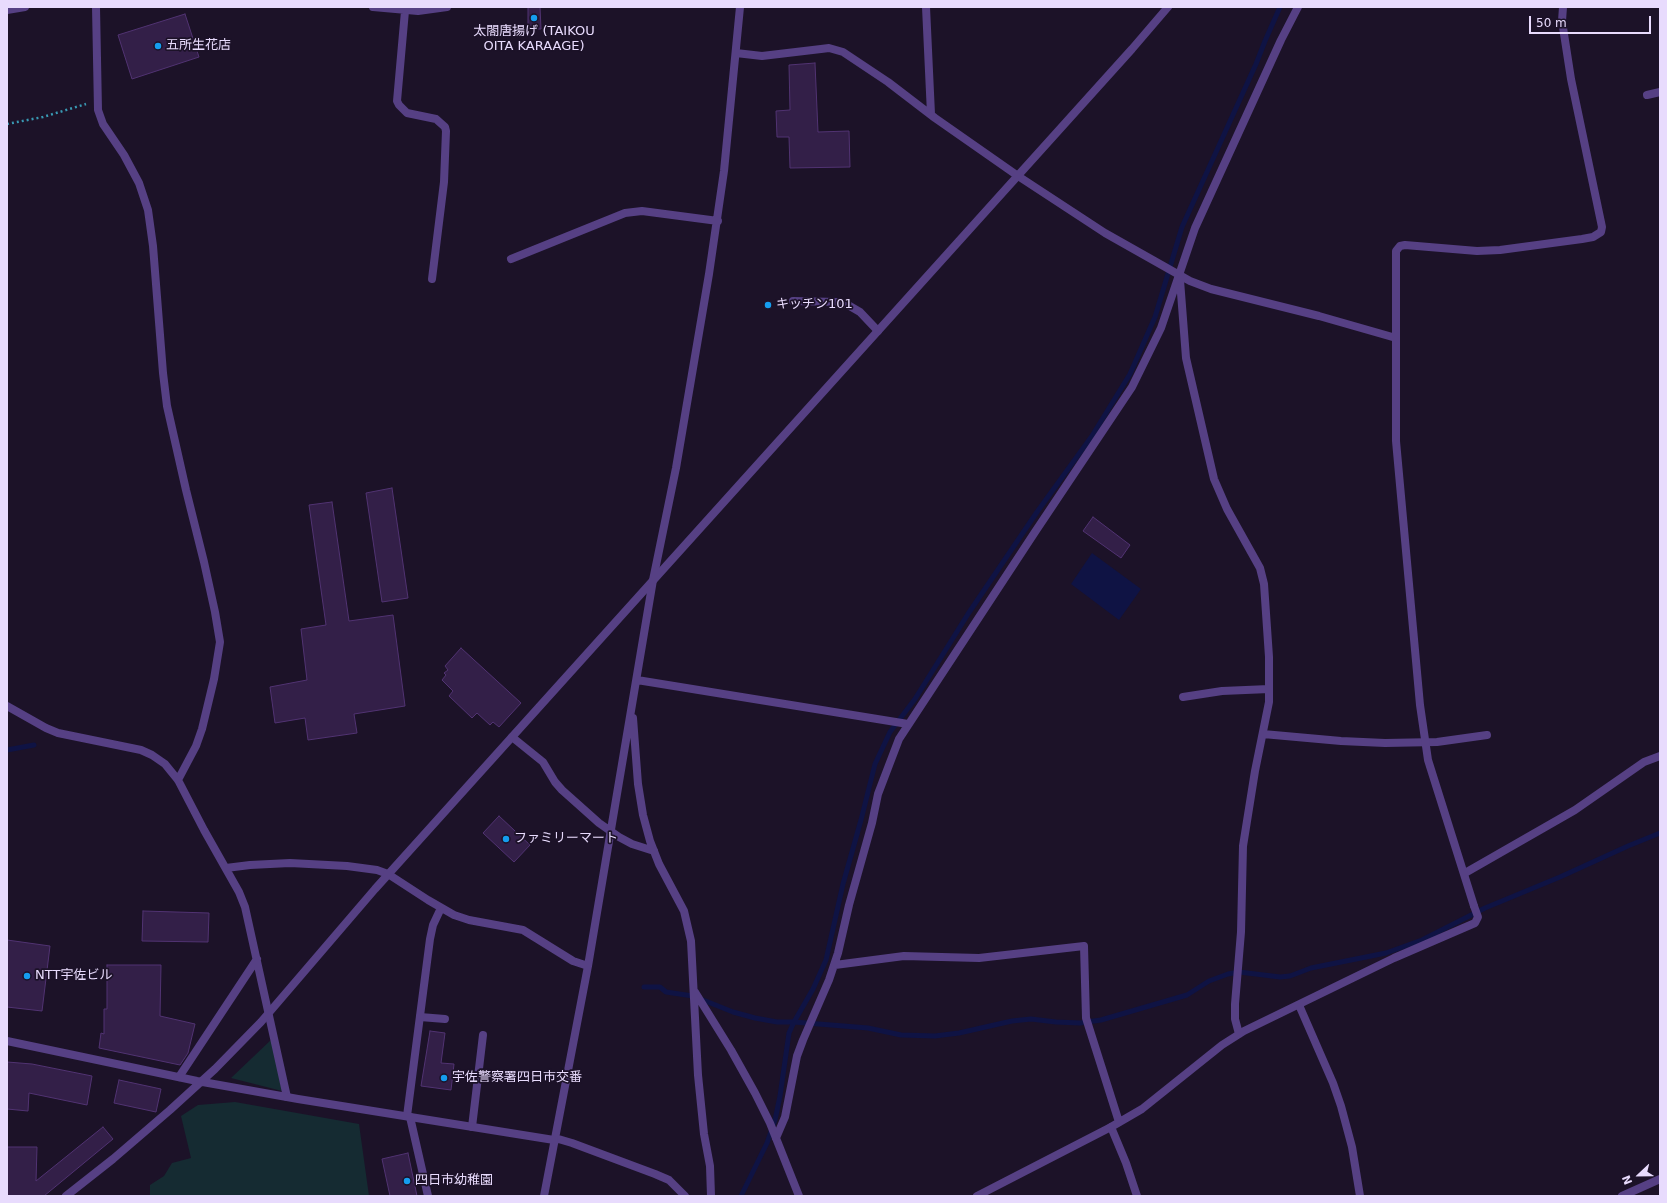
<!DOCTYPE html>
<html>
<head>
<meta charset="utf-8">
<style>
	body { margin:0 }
	#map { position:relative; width:1667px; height:1203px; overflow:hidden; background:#1c1228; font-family:"DejaVu Sans",sans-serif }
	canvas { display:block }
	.frame { position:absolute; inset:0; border:8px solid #e8dbfd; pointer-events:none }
	.north { position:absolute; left:1619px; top:1155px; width:40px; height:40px; -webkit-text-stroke:3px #1c1228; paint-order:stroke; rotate:248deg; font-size:11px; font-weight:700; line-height:16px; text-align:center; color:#e8dbfd }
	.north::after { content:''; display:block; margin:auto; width:14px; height:18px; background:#e8dbfd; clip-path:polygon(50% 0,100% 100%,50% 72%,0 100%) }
	.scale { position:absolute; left:1529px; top:16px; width:122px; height:18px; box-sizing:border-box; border:2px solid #e8dbfd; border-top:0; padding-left:5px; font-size:12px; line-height:14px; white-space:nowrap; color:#e8dbfd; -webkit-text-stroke:3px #1c1228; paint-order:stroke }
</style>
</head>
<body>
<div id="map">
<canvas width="1667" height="1203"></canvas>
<div class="frame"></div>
<div class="north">N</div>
<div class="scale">50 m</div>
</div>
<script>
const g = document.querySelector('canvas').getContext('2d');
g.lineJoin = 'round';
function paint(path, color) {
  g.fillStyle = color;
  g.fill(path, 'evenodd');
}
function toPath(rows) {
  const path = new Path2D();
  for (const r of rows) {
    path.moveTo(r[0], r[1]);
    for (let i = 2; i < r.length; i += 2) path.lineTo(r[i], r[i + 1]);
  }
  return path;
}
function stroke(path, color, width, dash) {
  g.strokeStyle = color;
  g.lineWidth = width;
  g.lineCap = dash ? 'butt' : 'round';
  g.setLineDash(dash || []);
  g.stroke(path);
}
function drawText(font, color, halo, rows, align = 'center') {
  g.font = font + ' "DejaVu Sans","Noto Sans JP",sans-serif';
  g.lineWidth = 3.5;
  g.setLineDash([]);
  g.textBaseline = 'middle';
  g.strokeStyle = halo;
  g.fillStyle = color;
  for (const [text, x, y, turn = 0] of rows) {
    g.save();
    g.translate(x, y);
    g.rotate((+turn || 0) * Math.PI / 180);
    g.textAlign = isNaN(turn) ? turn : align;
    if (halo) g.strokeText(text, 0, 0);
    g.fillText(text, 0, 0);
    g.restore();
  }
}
const green = toPath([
	[272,1039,282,1091,231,1078],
	[235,1102,359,1124,369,1196,150,1196,150,1185,164,1176,172,1163,191,1158,181,1116,198,1105]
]);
const water = toPath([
	[1092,553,1141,589,1119,620,1071,584]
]);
const stream = toPath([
	[7,750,34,745],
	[644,987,660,987,666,992,693,996,733,1012,755,1018,777,1022,794,1022,813,989,826,960,843,884,861,820,875,764,890,732,915,699,968,614,1037,512,1092,436,1130,374,1155,317,1182,227,1256,64,1265,41,1280,7],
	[741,1196,767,1143,775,1120,780,1096,789,1033,794,1022,868,1028,901,1035,935,1036,959,1033,1012,1021,1031,1019,1056,1022,1080,1023,1101,1020,1187,995,1209,981,1228,974,1239,972,1280,977,1290,976,1311,968,1386,953,1422,940,1485,908,1560,877,1628,846,1660,833]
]);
const building = toPath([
	[528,7,540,7,541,29,528,29,528,7],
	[185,14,199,57,132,79,118,35,185,14],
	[815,63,818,132,849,131,850,167,790,168,789,137,777,137,776,111,790,110,789,65,815,63],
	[392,488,408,598,382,602,366,493,392,488],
	[332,502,349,621,393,615,405,706,354,714,357,733,308,740,305,718,275,723,270,687,307,680,301,629,326,625,309,505,332,502],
	[1093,517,1130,545,1121,558,1083,531,1093,517],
	[461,648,521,703,499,727,493,722,490,725,477,713,472,718,449,696,453,691,442,680,446,675,444,673,448,670,445,666,461,648],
	[499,816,530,845,514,862,483,833,499,816],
	[143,911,209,913,208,942,142,941,143,911],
	[7,940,50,946,42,1011,7,1007,7,940],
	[107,965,161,965,160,1016,195,1024,188,1053,180,1065,99,1048,101,1033,104,1034,104,1009,107,1009,107,965],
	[430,1031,445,1033,441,1063,454,1064,451,1090,421,1086,430,1031],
	[7,1062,32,1064,92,1076,87,1105,29,1093,28,1111,7,1109,7,1062],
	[119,1080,161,1089,156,1112,114,1103,119,1080],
	[103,1127,113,1139,44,1196,7,1196,7,1147,37,1147,36,1181,103,1127],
	[408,1153,417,1196,390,1196,382,1159,408,1153]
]);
const path = toPath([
	[7,124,43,117,86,104]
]);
const service = toPath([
	[793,301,837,302,848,305,860,312,878,331],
	[420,1017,445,1019],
	[472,1127,483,1035],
	[1111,1127,1126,1163,1137,1196]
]);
const minor = toPath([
	[96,7,98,110,103,124,124,155,139,183,148,210,153,246,163,373,167,406,186,490,204,562,215,612,220,642,214,679,202,729,196,746,178,780],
	[373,7,418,11,447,7],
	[926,7,931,114],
	[7,10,25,7],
	[405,11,397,101,399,105,407,113,436,119,445,127,446,131,444,182,432,279],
	[736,53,762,56,821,49,829,48,843,52,888,82,935,118,1018,176,1105,233,1190,281,1211,289,1319,316,1396,338],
	[1647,95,1660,92],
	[511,259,625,213,642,211,718,221],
	[1180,280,1186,358,1214,479,1227,509,1260,568,1264,584,1269,657,1269,702,1255,771,1243,846,1241,932,1235,1004,1235,1019,1239,1034],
	[637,680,908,724],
	[1183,697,1222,691,1269,689],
	[7,706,46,728,58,733,141,750,152,755,165,764,178,780,204,830,239,892,245,907,287,1097],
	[633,718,638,784,643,815,650,841,659,864,684,911,691,941,698,1075,704,1134,710,1166,711,1196],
	[1263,734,1341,741,1385,743,1437,742,1487,735],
	[512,737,543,762,555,782,562,790,599,823,619,837,632,844,654,851],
	[226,868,250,865,290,863,347,866,377,870,388,874,428,900,454,915,469,920,523,930,573,961,588,966],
	[1465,873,1575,810,1644,762,1660,756],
	[835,965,904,956,979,958,1084,946,1086,1018,1119,1122],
	[695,992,731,1050,755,1093,770,1123,799,1196],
	[1299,1005,1333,1083,1341,1106,1352,1147,1360,1196],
	[179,1077,257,959],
	[407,1116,430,939,433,925,441,908],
	[410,1117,428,1196],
	[555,1138,572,1143,655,1174,669,1180,685,1196],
	[776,1138,785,1117,797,1056,803,1040,829,980,838,953,849,905,872,823,878,794,899,739,1035,532,1132,387,1161,328,1195,228,1281,40,1298,7],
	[544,1196,588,966,653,580,676,468,709,274,724,171,740,7],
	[977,1196,1111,1127,1142,1109,1222,1045,1244,1031,1394,958,1475,923,1478,917,1474,906],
	[1622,1196,1660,1179]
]);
const tertiary = toPath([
	[1474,906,1428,760,1420,705,1396,441,1396,251,1400,246,1405,245,1477,251,1500,250,1582,239,1593,237,1601,232,1602,227,1571,79,1562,21,1563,7],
	[7,1041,197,1081,298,1099,554,1140],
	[66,1196,113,1159,170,1110,215,1069,261,1022,375,889,1132,49,1168,7]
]);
const markers = [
	[534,18,4,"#159def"],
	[158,46,4,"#159def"],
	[768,305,4,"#159def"],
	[506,839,4,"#159def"],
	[27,976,4,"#159def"],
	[444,1078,4,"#159def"],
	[407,1181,4,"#159def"]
];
const poiNames = [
	["太閤唐揚げ (TAIKOU",534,32,"center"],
	["OITA KARAAGE)",534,47,"center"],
	["五所生花店",166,46],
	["キッチン101",776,305],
	["ファミリーマート",514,839],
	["NTT宇佐ビル",35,976],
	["宇佐警察署四日市交番",452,1078],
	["四日市幼稚園",415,1181]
];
paint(green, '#152b32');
paint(water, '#0f1344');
stroke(stream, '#0f1344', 5);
paint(building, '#331f48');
stroke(building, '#513372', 1);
stroke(path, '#3999b3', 2.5, [2, 3]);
stroke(service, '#564084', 8);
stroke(minor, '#564084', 8);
stroke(tertiary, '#564084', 8);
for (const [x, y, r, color] of markers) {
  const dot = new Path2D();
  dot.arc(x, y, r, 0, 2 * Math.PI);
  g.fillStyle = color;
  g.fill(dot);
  stroke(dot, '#1c1228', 1.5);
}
drawText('13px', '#e8dbfd', '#1c1228', poiNames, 'left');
</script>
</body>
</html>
